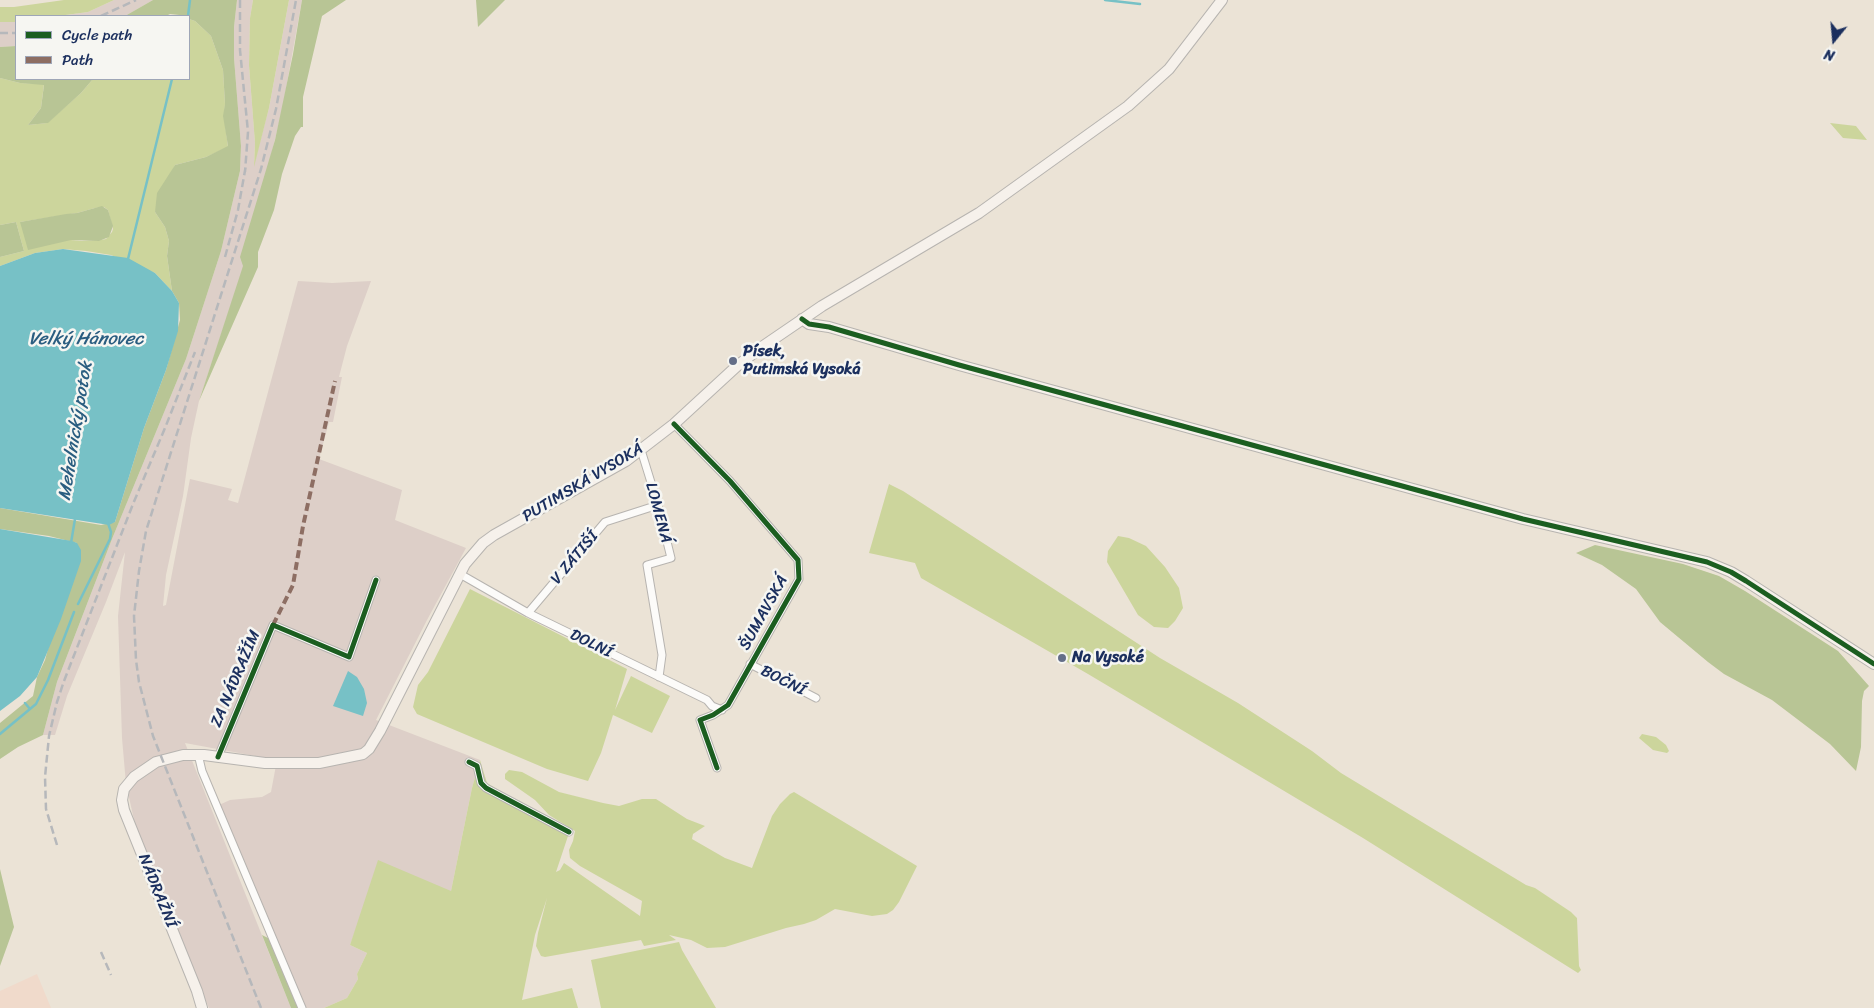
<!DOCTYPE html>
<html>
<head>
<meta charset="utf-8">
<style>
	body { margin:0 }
	#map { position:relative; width:1874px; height:1008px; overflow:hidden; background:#ebe3d6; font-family:Sriracha,sans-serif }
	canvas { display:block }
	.legend { position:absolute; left:15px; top:15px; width:175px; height:65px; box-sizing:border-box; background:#f6f6f2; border:1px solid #9ea6b7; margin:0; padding:6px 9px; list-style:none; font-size:15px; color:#1b2f5e }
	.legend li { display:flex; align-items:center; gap:10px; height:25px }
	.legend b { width:25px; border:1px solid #9ea6b7 }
	.north { position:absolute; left:1809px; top:15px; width:50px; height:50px; -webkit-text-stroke:4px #f6f6f2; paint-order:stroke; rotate:197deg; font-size:14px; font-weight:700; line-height:20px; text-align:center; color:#1b2f5e }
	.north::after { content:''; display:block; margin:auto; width:18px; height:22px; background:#1b2f5e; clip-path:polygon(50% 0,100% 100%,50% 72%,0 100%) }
</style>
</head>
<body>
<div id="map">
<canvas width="1874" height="1008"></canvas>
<ul class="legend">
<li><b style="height:6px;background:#1b5e20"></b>Cycle path</li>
<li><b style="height:6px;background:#8d6e63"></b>Path</li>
</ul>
<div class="north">N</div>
</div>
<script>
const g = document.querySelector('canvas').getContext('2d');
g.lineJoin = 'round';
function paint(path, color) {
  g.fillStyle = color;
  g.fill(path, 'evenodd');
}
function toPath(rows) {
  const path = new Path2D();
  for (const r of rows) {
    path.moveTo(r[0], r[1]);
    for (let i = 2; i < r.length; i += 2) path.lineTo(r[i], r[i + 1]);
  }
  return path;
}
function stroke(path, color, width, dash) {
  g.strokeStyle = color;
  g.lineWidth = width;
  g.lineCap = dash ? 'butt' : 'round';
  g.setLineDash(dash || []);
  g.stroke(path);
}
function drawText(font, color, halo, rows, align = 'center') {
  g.font = font + ' Sriracha,sans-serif';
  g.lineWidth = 5;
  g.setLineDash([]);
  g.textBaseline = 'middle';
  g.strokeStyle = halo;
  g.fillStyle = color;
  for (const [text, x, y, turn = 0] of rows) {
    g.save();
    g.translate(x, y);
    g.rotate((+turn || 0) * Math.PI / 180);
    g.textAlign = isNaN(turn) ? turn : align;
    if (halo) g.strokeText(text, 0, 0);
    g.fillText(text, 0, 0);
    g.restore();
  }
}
const built = toPath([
	[37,974,51,1008,0,1008,0,991]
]);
const industrial = toPath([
	[114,0,153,0,125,16,58,16,88,12],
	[237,0,253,0,250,18,249,65,255,143,254,164,269,108,289,0,302,0,282,111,244,266,199,401,191,438,183,496,166,575,163,606,166,605,190,479,232,489,228,500,238,503,298,281,332,283,371,281,347,346,339,377,342,377,333,422,329,422,319,459,402,490,395,520,466,548,427,620,376,720,480,760,472,788,451,891,358,924,350,945,367,953,357,974,358,979,347,998,324,1008,304,1008,219,805,230,800,262,797,271,792,277,760,185,743,291,1008,209,1008,196,979,135,824,126,784,122,738,118,616,125,552,106,602,67,696,55,735,43,735,57,682,112,539,186,359,221,251,240,171,241,146,234,58,234,27],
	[0,22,16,22,16,46,0,47]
]);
const green = toPath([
	[64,0,114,0,88,12,58,16,16,16,16,22,0,22,0,7,14,7],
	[253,0,289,0,269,108,254,167,255,143,249,65,250,18],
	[189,19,195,21,211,36,223,70,225,104,224,116,228,147,206,157,175,165,155,212,165,227,169,241,167,256,172,291,155,273,111,255,86,251,63,249,35,253,0,266,0,257,24,251,16,222,0,225,0,78,20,83,44,84,41,108,28,125,47,123,81,93,93,79,189,79],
	[104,207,108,210,113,229,112,232,106,239,101,240,82,241,71,240,20,222,77,213,95,208],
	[1830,123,1856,126,1867,140,1843,138],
	[889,484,903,491,1160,658,1238,703,1312,751,1341,773,1526,885,1535,888,1571,912,1577,918,1579,966,1581,970,1578,973,1363,838,1088,674,921,578,915,563,869,553],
	[1118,536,1129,538,1146,546,1165,567,1179,588,1183,608,1175,621,1168,628,1154,627,1138,615,1107,562,1108,551],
	[470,589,627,669,615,710,631,676,670,696,652,733,613,715,601,753,588,781,547,769,417,714,413,707,418,685,428,672],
	[1642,734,1656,737,1666,745,1669,751,1667,753,1653,750,1639,738],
	[480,760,487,783,569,833,556,872,560,870,564,863,640,916,642,901,580,866,570,858,569,850,573,841,575,831,549,815,535,800,505,779,505,774,509,770,522,772,559,792,603,803,619,806,642,799,656,799,687,819,705,826,693,834,692,839,725,858,752,868,772,816,780,804,790,794,794,792,917,866,899,902,893,910,887,914,872,916,835,909,816,920,804,924,786,928,725,947,707,948,691,940,669,935,676,940,644,946,641,940,545,957,541,956,536,946,538,933,547,898,535,935,522,1000,572,988,578,1008,324,1008,347,998,358,979,357,974,367,953,350,945,378,860,451,891,472,788],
	[679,942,682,950,716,1008,601,1008,591,960]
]);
const forest = toPath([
	[153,0,237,0,234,27,234,58,241,146,240,171,221,251,186,359,112,539,57,682,43,735,18,747,0,759,0,723,33,696,37,677,45,660,77,543,49,536,0,529,0,508,101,525,115,522,144,428,166,370,180,320,179,303,172,291,167,256,169,241,165,227,155,212,157,193,175,165,206,157,228,146,223,116,225,104,223,70,211,36,195,21,189,19,189,16,170,14,166,16,125,16],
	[302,0,346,0,322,16,303,97,303,127,301,127,295,136,282,174,274,210,258,252,258,267,199,401,243,266,240,257,275,140,293,54],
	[476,0,505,0,478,27],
	[16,46,16,79,93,79,81,93,48,123,28,125,41,108,44,85,20,83,0,78,0,47],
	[102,206,108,210,113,226,109,237,99,241,71,240,28,250,20,222,66,214,77,213],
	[16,222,24,251,0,257,0,225],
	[1595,545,1683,564,1719,576,1745,591,1838,651,1869,686,1864,691,1862,701,1861,747,1856,771,1830,744,1772,700,1724,674,1708,662,1660,622,1636,589,1602,565,1576,553],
	[0,869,14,927,0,966],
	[262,935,270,939,298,1008,291,1008]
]);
const water = toPath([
	[63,249,128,258,155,273,172,291,179,303,178,331,166,370,144,428,115,522,109,525,0,508,0,266,35,253],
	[0,529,72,541,77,543,81,550,81,561,61,619,37,677,20,696,0,711],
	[348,671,357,677,364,689,367,703,363,716,333,706]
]);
const stream = toPath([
	[1105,0,1140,4],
	[188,16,190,0],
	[128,259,172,79],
	[71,543,75,519],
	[78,604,110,539,111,532,108,523],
	[25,703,30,709],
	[0,734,36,704,48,680,74,612]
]);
const street = toPath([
	[674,424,730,481,798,560,799,579,728,705,713,715,700,720,717,768],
	[641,450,658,505,671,558,647,565,662,655,659,677],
	[460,574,528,613,707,700,712,706,722,710],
	[528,613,605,522,658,505],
	[750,664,816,698],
	[198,754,202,771,302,1008],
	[218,757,273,625,349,657,376,580],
	[469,762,477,766,481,783,486,788,569,832]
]);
const secondary = toPath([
	[802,319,809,324,829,327,959,365,1523,519,1707,562,1731,572,1746,581,1874,664],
	[202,1008,197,991,124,810,122,800,124,789,134,777,156,762,183,755,204,755,265,763,319,763,363,754,369,749,380,731,465,564,483,543,494,535,626,461,674,424,737,366,759,349,822,306,979,213,1128,106,1169,69,1222,0]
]);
const rail = toPath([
	[240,0,240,50,248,132,245,172],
	[101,16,136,0],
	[0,33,16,33],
	[225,257,238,210,246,165],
	[57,845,46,809,45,777,49,736,57,702,64,681,133,504,165,428,195,352],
	[101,952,111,975],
	[261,1008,153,736,139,682,136,660,134,616,139,571,146,531,261,169,276,109,296,0]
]);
const quiet = toPath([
	[273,625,293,585,303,526,335,381]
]);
const cycleway = toPath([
	[802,319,809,324,829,327,959,365,1523,519,1707,562,1731,572,1746,581,1874,664],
	[674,424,730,481,798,560,799,579,728,705,713,715,700,720,717,768],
	[218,757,273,625,349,657,376,580],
	[469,762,477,766,481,783,486,788,569,832]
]);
const markers = [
	[733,361,5,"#646e88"],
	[1062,658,5,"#646e88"]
];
const poiNames = [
	["Písek,",743,352],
	["Putimská Vysoká",743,370],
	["Na Vysoké",1072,658]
];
const streetNames = [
	["PUTIMSKÁ VYSOKÁ",583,483,-31],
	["LOMENÁ",658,513,75],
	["V ZÁTIŠÍ",575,558,-50],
	["ŠUMAVSKÁ",764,613,-61],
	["DOLNÍ",591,644,26],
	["ZA NÁDRAŽÍM",236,679,-67],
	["BOČNÍ",783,681,27],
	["NÁDRAŽNÍ",157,891,68]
];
const waterNames = [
	["Velký Hánovec",86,339],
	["Mehelnický potok",76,431,-81]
];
paint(built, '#f0dacb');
paint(industrial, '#ddcfc8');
paint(green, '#ccd59c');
paint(forest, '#b8c595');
paint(water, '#77c1c6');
stroke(stream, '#77c1c6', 2.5);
stroke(street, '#b7b4b0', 9);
stroke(secondary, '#b7b4b0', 12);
stroke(street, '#fcfbf9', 7);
stroke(secondary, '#f6f1eb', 10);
stroke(rail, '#b6b8bb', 2.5, [8, 4]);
stroke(quiet, '#8d6e63', 4, [8, 4]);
stroke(cycleway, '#1b5e20', 5);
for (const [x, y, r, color] of markers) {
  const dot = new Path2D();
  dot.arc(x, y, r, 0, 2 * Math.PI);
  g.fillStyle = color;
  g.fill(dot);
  stroke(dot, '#f6f6f2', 2);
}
drawText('bold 16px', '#1b2f5e', '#f6f6f2', poiNames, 'left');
drawText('16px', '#1b2f5e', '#f6f6f2', streetNames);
drawText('italic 18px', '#2a5d80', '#f6f6f2', waterNames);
</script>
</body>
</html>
